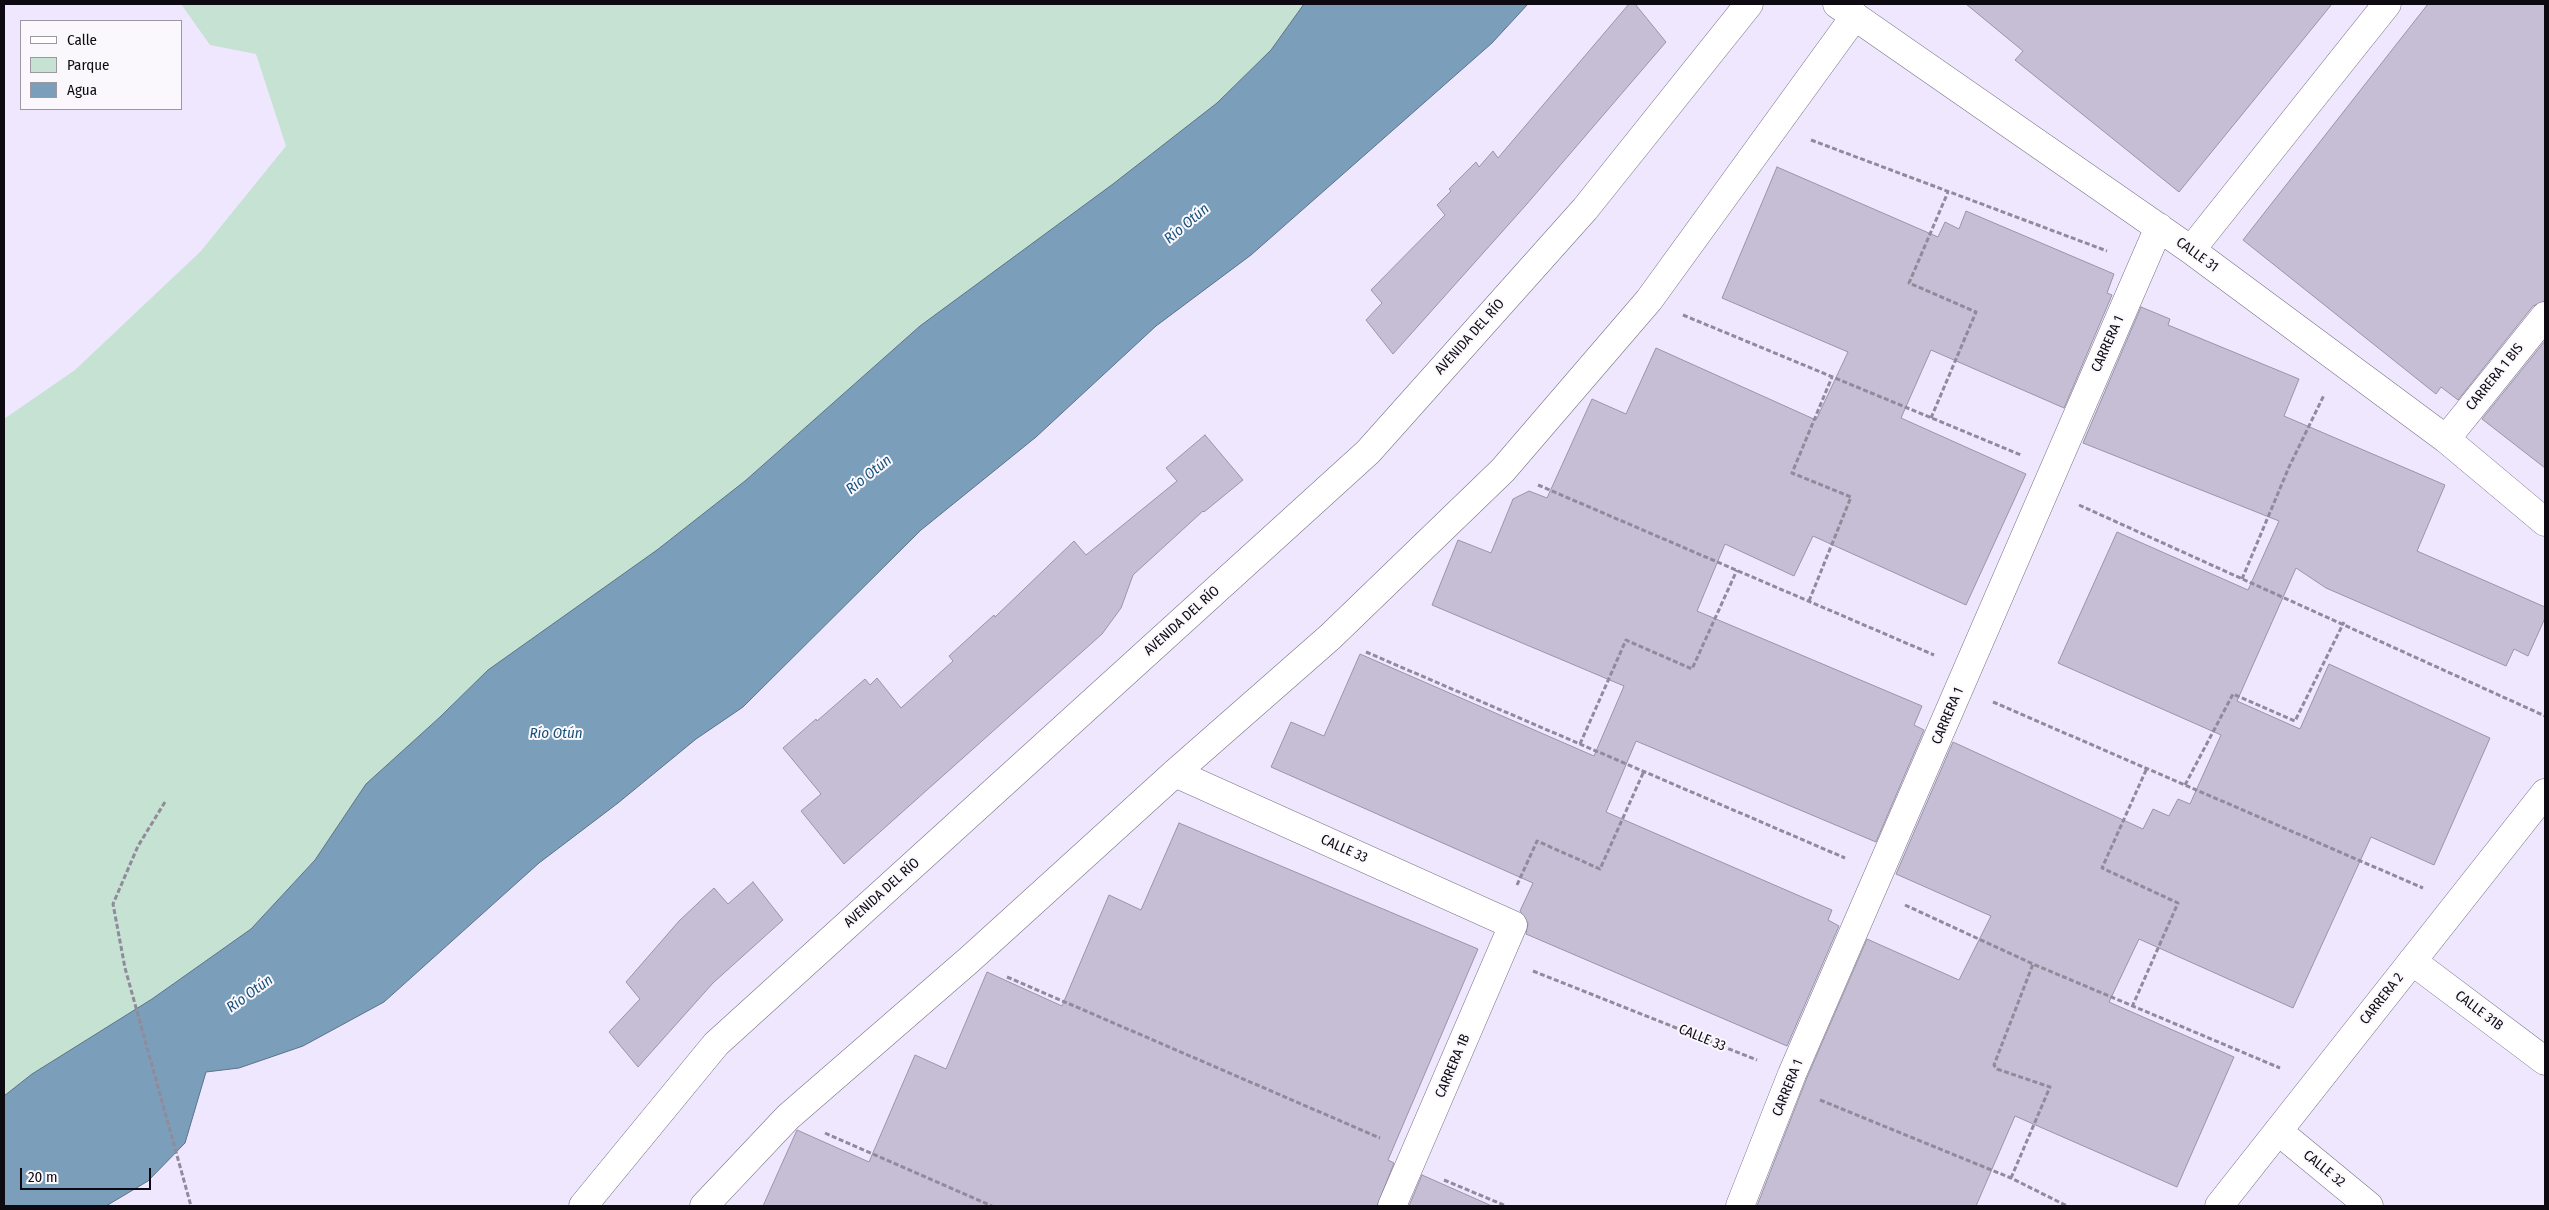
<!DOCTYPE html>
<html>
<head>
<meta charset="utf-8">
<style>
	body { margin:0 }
	#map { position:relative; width:2549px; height:1210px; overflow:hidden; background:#efe7fe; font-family:"Fira Sans Condensed",sans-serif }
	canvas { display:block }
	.frame { position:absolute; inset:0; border:5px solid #0d0a11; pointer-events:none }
	.legend { position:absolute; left:20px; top:20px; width:162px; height:90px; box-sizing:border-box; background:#faf8fd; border:1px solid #9b999f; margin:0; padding:6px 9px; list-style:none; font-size:15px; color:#0d0a11 }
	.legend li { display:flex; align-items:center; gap:10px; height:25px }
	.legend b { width:25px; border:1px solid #9b999f }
	.scale { position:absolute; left:20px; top:1168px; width:131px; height:22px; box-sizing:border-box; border:2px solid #0d0a11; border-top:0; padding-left:6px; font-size:15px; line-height:18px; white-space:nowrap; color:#0d0a11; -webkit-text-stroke:4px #faf8fd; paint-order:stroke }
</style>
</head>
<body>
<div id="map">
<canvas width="2549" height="1210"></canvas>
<div class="frame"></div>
<ul class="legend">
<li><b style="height:6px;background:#fff"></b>Calle</li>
<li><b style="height:14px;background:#c5e2d2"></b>Parque</li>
<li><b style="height:14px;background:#7b9ebb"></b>Agua</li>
</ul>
<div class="scale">20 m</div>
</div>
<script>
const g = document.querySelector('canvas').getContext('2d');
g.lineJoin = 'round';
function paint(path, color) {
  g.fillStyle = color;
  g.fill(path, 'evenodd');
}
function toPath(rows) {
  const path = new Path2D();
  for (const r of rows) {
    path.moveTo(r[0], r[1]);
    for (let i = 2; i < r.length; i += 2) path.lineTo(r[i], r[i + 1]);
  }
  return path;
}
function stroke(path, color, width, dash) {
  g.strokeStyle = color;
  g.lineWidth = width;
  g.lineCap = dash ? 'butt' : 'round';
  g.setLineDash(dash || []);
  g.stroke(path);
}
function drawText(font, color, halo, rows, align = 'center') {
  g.font = font + ' "Fira Sans Condensed",sans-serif';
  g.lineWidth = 4;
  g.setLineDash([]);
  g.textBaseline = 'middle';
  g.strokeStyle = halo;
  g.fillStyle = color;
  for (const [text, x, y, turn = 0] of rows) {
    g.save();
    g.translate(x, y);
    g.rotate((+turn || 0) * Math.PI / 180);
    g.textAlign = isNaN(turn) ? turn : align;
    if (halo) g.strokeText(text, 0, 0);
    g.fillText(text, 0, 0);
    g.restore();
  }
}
const green = toPath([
	[181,4,1304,4,1271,50,1217,103,1113,184,920,326,745,481,657,550,488,670,440,717,366,784,315,860,251,929,152,999,32,1074,4,1096,4,419,75,370,201,251,286,146,256,54,210,45]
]);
const water = toPath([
	[1304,4,1528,4,1492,43,1251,255,1156,326,1036,437,921,530,743,707,696,739,618,803,539,863,384,1002,303,1046,239,1068,206,1072,185,1143,148,1181,106,1206,4,1206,4,1096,32,1074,152,999,251,929,315,860,366,784,440,717,488,670,657,550,745,481,920,326,1113,184,1217,103,1271,50,1304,4]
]);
const building = toPath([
	[1629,4,1635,4,1666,42,1526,205,1393,354,1366,320,1382,303,1371,290,1445,215,1437,205,1451,191,1449,189,1476,162,1479,167,1493,151,1498,158,1629,4],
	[1966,4,2332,4,2179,192,2015,60,2023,51,1966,4],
	[2428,4,2545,4,2545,301,2533,306,2458,400,2441,387,2436,394,2243,240,2428,4],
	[1777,167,1938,237,1945,222,1959,229,1966,211,2114,274,2107,293,2112,295,2064,408,1931,350,1901,418,2026,474,1966,605,1813,536,1794,576,1725,544,1697,611,1922,706,1914,725,1924,730,1876,842,1636,741,1606,812,1832,910,1828,920,1839,926,1787,1046,1526,934,1528,923,1520,911,1533,883,1271,767,1291,722,1324,736,1360,654,1594,756,1624,686,1432,605,1458,540,1491,553,1513,499,1529,491,1547,498,1592,399,1626,414,1656,348,1816,420,1848,352,1722,298,1777,167],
	[2141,307,2170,319,2168,325,2299,379,2284,416,2445,485,2417,551,2545,607,2545,618,2528,656,2514,649,2506,666,2326,588,2296,568,2237,701,2300,729,2329,664,2490,738,2434,865,2371,837,2293,1008,2139,939,2109,1002,2234,1057,2177,1187,2015,1116,1976,1206,1757,1206,1806,1080,1867,939,1959,980,1991,916,1896,874,1953,742,2143,829,2153,809,2169,816,2178,799,2190,804,2221,735,2058,663,2117,532,2248,590,2279,521,2083,443,2141,307],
	[2545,341,2545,468,2482,419,2545,341],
	[1205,435,1243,480,1204,512,1203,511,1133,575,1121,608,1102,634,844,864,801,811,821,794,783,748,816,719,817,721,865,679,870,685,877,678,901,708,953,661,949,656,994,615,995,617,1074,541,1086,555,1177,481,1166,468,1205,435],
	[1179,823,1478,949,1388,1160,1394,1163,1377,1206,763,1206,797,1130,869,1162,915,1055,946,1069,987,972,1062,1006,1109,895,1141,910,1179,823],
	[753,882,783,920,713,983,638,1067,609,1032,640,999,626,982,679,921,714,888,728,904,753,882],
	[1422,1175,1492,1206,1409,1206,1422,1175]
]);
const path = toPath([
	[1811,140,2107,251],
	[1683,315,2021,455],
	[1931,418,1976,312,1909,283,1948,192],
	[1538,485,1934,655],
	[2079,505,2545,716],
	[2242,579,2289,467,2324,395],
	[1809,601,1851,497,1792,473,1832,377],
	[1366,652,1845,858],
	[1993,702,2423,888],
	[1580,744,1626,640,1692,669,1737,570],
	[2185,785,2233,694,2295,721,2344,622],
	[165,802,138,846,113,904,125,968,191,1206],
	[1517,885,1537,841,1600,869,1644,771],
	[1905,905,2033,964,2280,1068],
	[1533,971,1757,1060],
	[1007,977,1380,1138],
	[2132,1007,2178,903,2102,868,2147,768],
	[1820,1100,2011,1178,2067,1206],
	[825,1133,992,1206],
	[2011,1178,2050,1087,1997,1069,1994,1065,2033,964],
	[1444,1180,1506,1206]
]);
const minor = toPath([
	[1837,4,2191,250,2446,439,2545,522],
	[2191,250,2387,4],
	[2446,439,2545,316],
	[1175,773,1513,925,1392,1206],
	[2412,961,2545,1061],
	[2278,1131,2369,1206],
	[704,1206,788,1117,969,960,1175,773,1330,637,1503,470,1649,300,1855,16],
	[1740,1206,1792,1074,2159,227],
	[2219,1206,2545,793]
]);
const major = toPath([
	[583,1206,716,1044,1368,452,1585,209,1749,4]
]);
const streetNames = [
	["CALLE 31",2197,255,36],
	["AVENIDA DEL RÍO",1470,337,-48],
	["CARRERA 1",2108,344,-66],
	["CARRERA 1 BIS",2495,377,-51],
	["AVENIDA DEL RÍO",1182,621,-42],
	["CARRERA 1",1948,716,-67],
	["CALLE 33",1344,849,24],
	["AVENIDA DEL RÍO",882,893,-42],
	["CARRERA 2",2382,999,-52],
	["CALLE 31B",2479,1011,37],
	["CALLE 33",1702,1038,22],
	["CARRERA 1B",1453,1066,-67],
	["CARRERA 1",1788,1088,-68],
	["CALLE 32",2324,1169,39]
];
const waterNames = [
	["Río Otún",1187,224,-40],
	["Río Otún",869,475,-38],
	["Río Otún",556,734],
	["Río Otún",250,994,-36]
];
paint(green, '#c5e2d2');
paint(water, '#7b9ebb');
stroke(water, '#5a7288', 1);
paint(building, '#c6bed4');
stroke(building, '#9b93a8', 1);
stroke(minor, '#797285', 29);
stroke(major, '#797285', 29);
stroke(path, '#908a9b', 3, [5, 2.5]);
stroke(minor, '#fff', 28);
stroke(major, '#fff', 28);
drawText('14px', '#0d0a11', '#faf8fd', streetNames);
drawText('italic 15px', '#185179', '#faf8fd', waterNames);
</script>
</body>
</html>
